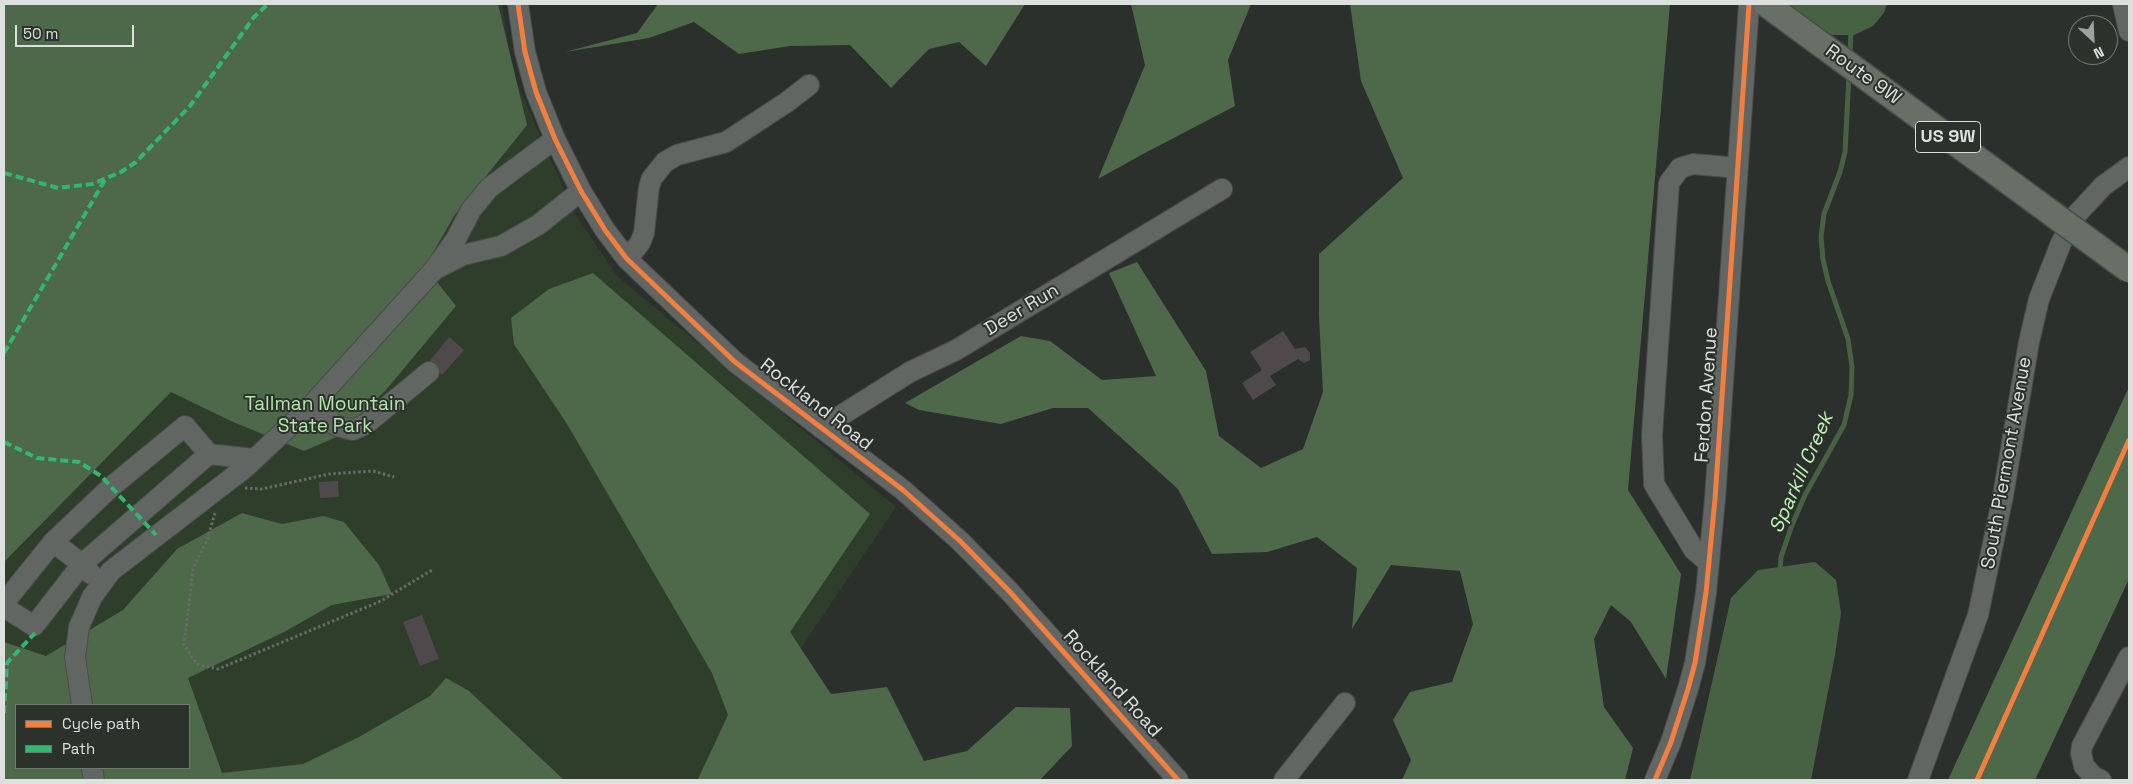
<!DOCTYPE html>
<html>
<head>
<meta charset="utf-8">
<style>
	body { margin:0 }
	#map { position:relative; width:2133px; height:784px; overflow:hidden; background:#2c302c; font-family:"Space Grotesk",sans-serif }
	canvas { display:block }
	.frame { position:absolute; inset:0; border:5px solid #dde1dd; pointer-events:none }
	.legend { position:absolute; left:15px; top:704px; width:175px; height:65px; box-sizing:border-box; background:#2b312b; border:1px solid #727772; margin:0; padding:6px 9px; list-style:none; font-size:15px; color:#dde1dd }
	.legend li { display:flex; align-items:center; gap:10px; height:25px }
	.legend b { width:25px; border:1px solid #727772 }
	.north { position:absolute; left:2068px; top:15px; width:50px; height:50px; box-sizing:border-box; background:#2b312b; border:1px solid #727772; border-radius:50%; rotate:155deg; font-size:14px; font-weight:700; line-height:20px; text-align:center; color:#dde1dd }
	.north::after { content:''; display:block; margin:auto; width:18px; height:22px; background:#9fa39f; clip-path:polygon(50% 0,100% 100%,50% 72%,0 100%) }
	.scale { position:absolute; left:15px; top:25px; width:119px; height:22px; box-sizing:border-box; border:2px solid #dde1dd; border-top:0; padding-left:6px; font-size:15px; line-height:18px; white-space:nowrap; color:#dde1dd; -webkit-text-stroke:4px #2b312b; paint-order:stroke }
</style>
</head>
<body>
<div id="map">
<canvas width="2133" height="784"></canvas>
<div class="frame"></div>
<ul class="legend">
<li><b style="height:6px;background:#f27e40"></b>Cycle path</li>
<li><b style="height:6px;background:#33b770"></b>Path</li>
</ul>
<div class="north">N</div>
<div class="scale">50 m</div>
</div>
<script>
const g = document.querySelector('canvas').getContext('2d');
g.lineJoin = 'round';
function paint(path, color) {
  g.fillStyle = color;
  g.fill(path, 'evenodd');
}
function toPath(rows) {
  const path = new Path2D();
  for (const r of rows) {
    path.moveTo(r[0], r[1]);
    for (let i = 2; i < r.length; i += 2) path.lineTo(r[i], r[i + 1]);
  }
  return path;
}
function stroke(path, color, width, dash) {
  g.strokeStyle = color;
  g.lineWidth = width;
  g.lineCap = dash ? 'butt' : 'round';
  g.setLineDash(dash || []);
  g.stroke(path);
}
function drawText(font, color, halo, rows, align = 'center') {
  g.font = font + ' "Space Grotesk",sans-serif';
  g.lineWidth = 4;
  g.setLineDash([]);
  g.textBaseline = 'middle';
  g.strokeStyle = halo;
  g.fillStyle = color;
  for (const [text, x, y, turn = 0] of rows) {
    g.save();
    g.translate(x, y);
    g.rotate((+turn || 0) * Math.PI / 180);
    g.textAlign = isNaN(turn) ? turn : align;
    if (halo) g.strokeText(text, 0, 0);
    g.fillText(text, 0, 0);
    g.restore();
  }
}
const green = toPath([
	[4,4,502,4,512,72,574,212,617,276,896,507,712,780,4,780],
	[16,705,189,705,189,768,16,768]
]);
const forest = toPath([
	[4,4,498,4,527,125,454,216,425,267,456,306,386,390,339,436,304,451,233,422,171,392,4,562],
	[658,4,1025,4,986,66,959,42,929,49,891,88,850,45,790,46,739,54,694,22,649,38,565,52,637,33],
	[1131,4,1251,4,1228,60,1235,106,1143,154,1098,179,1145,65],
	[1350,4,1670,4,1628,490,1681,574,1666,679,1631,622,1611,605,1594,639,1604,707,1633,748,1625,780,1402,780,1411,760,1393,720,1410,692,1452,682,1473,624,1460,571,1391,565,1352,629,1357,568,1317,537,1267,552,1212,554,1178,489,1088,408,1053,408,1001,424,919,410,905,403,1021,336,1050,341,1102,380,1156,376,1109,273,1137,262,1206,371,1219,436,1261,468,1303,449,1323,392,1319,317,1319,254,1403,178,1361,81],
	[593,273,870,514,790,632,831,694,887,687,924,761,967,751,1016,707,1070,708,1072,746,1040,780,695,780,698,779,728,715,712,673,567,424,514,344,511,318,549,289],
	[2129,387,2129,579,2035,780,1948,780],
	[242,513,282,524,323,516,344,522,379,565,392,594,332,605,284,632,188,678,222,773,303,764,359,737,430,696,446,678,469,691,564,780,4,780,4,642,46,656,123,610,177,549],
	[16,705,189,705,189,768,16,768]
]);
const water = toPath([
	[1790,4,1887,4,1884,13,1873,26,1854,35,1833,35,1811,29,1792,12],
	[1815,562,1836,580,1841,613,1835,655,1811,780,1690,780,1731,598,1758,570]
]);
const stream = toPath([
	[1850,56,1851,29],
	[1780,572,1781,557,1792,525,1805,495,1844,425,1851,395,1852,367,1848,339,1828,281,1823,259,1821,237,1824,214,1840,172,1845,152,1849,74]
]);
const building = toPath([
	[1283,331,1295,349,1305,347,1310,353,1310,360,1304,363,1298,359,1270,376,1276,385,1253,400,1242,383,1262,370,1250,352],
	[449,337,464,350,442,375,428,363],
	[338,481,339,497,320,498,319,482],
	[422,615,439,659,420,666,403,622]
]);
const path = toPath([
	[245,488,262,489,329,474,373,471,394,477],
	[215,513,207,540,193,569,184,645,197,664,218,669,381,601,432,570]
]);
const minor = toPath([
	[518,4,525,52,536,92,555,139,581,191,605,230,627,259,735,362,903,490,960,541,1010,592,1178,780],
	[2123,4,2129,31],
	[627,259,640,243,644,233,649,187,652,178,665,162,677,155,726,142,787,102,809,85],
	[438,268,463,255,501,246,538,225,581,191],
	[311,406,337,426,353,430,366,424,429,372],
	[821,428,910,372,956,350,1222,189],
	[209,454,254,459],
	[53,542,82,564,91,574],
	[1709,563,1694,550,1654,484,1652,435,1669,183,1680,168,1693,164,1738,168],
	[4,603,53,542,111,487,185,426,209,454,82,564,34,626,4,607],
	[82,705,75,657,79,627,92,597,111,571,246,467,311,406,434,270,456,239,471,210,489,188,555,139],
	[92,768,94,780],
	[1284,780,1345,703],
	[1655,780,1671,742,1688,689,1695,663,1706,593,1715,499,1749,4],
	[1918,780,1978,615,2003,496,2029,342,2039,299,2061,243,2077,214,2103,186,2129,167],
	[2101,780,2094,777,2084,766,2081,753,2082,746,2129,657]
]);
const majorBridge = toPath([
	[1766,4,2129,270]
]);
const quiet = toPath([
	[4,173,58,188,92,184,121,172,136,162,190,106,254,17,268,4],
	[4,353,106,178],
	[4,442,37,458,79,462,101,476,156,535],
	[4,713,7,663,35,633]
]);
const cycleway = toPath([
	[518,4,525,52,536,92,555,139,581,191,605,230,627,259,735,362,903,490,960,541,1010,592,1178,780],
	[1655,780,1671,742,1688,689,1695,663,1706,593,1715,499,1749,4],
	[1977,780,2129,440]
]);
const shields = [
	[1948,137,65]
];
const shieldNames = [
	["US 9W",1948,137]
];
const streetNames = [
	["Route 9W",1863,75,36],
	["Deer Run",1022,310,-31],
	["Ferdon Avenue",1707,395,-86],
	["Rockland Road",816,405,38],
	["South Piermont Avenue",2007,463,-80],
	["Rockland Road",1112,684,48]
];
const parkNames = [
	["Tallman Mountain",325,405],
	["State Park",325,427]
];
const waterNames = [
	["Sparkill Creek",1802,473,-66]
];
paint(green, '#2e3e2b');
paint(forest, '#4e684a');
paint(water, '#476243');
stroke(stream, '#476243', 5);
paint(building, '#4f494b');
stroke(minor, '#494c49', 22);
stroke(path, '#686b68', 3, [2.5, 2.5]);
stroke(minor, '#626662', 20);
stroke(majorBridge, '#494c49', 28, []);
stroke(majorBridge, '#686f66', 25);
stroke(quiet, '#33b770', 4, [8, 4]);
stroke(cycleway, '#f27e40', 5);
for (const [x, y, w] of shields) {
  const box = new Path2D();
  box.roundRect(x - w / 2, y - 15.5, w, 31, 4);
  g.fillStyle = '#2b312b';
  g.fill(box);
  stroke(box, '#dde1dd', 1);
}
drawText('bold 18px', '#dde1dd', null, shieldNames);
drawText('19px', '#dde1dd', '#2b312b', streetNames);
drawText('19px', '#b3e5ac', '#2b312b', parkNames);
drawText('italic 20px', '#c1f3b9', '#2b312b', waterNames);
</script>
</body>
</html>
